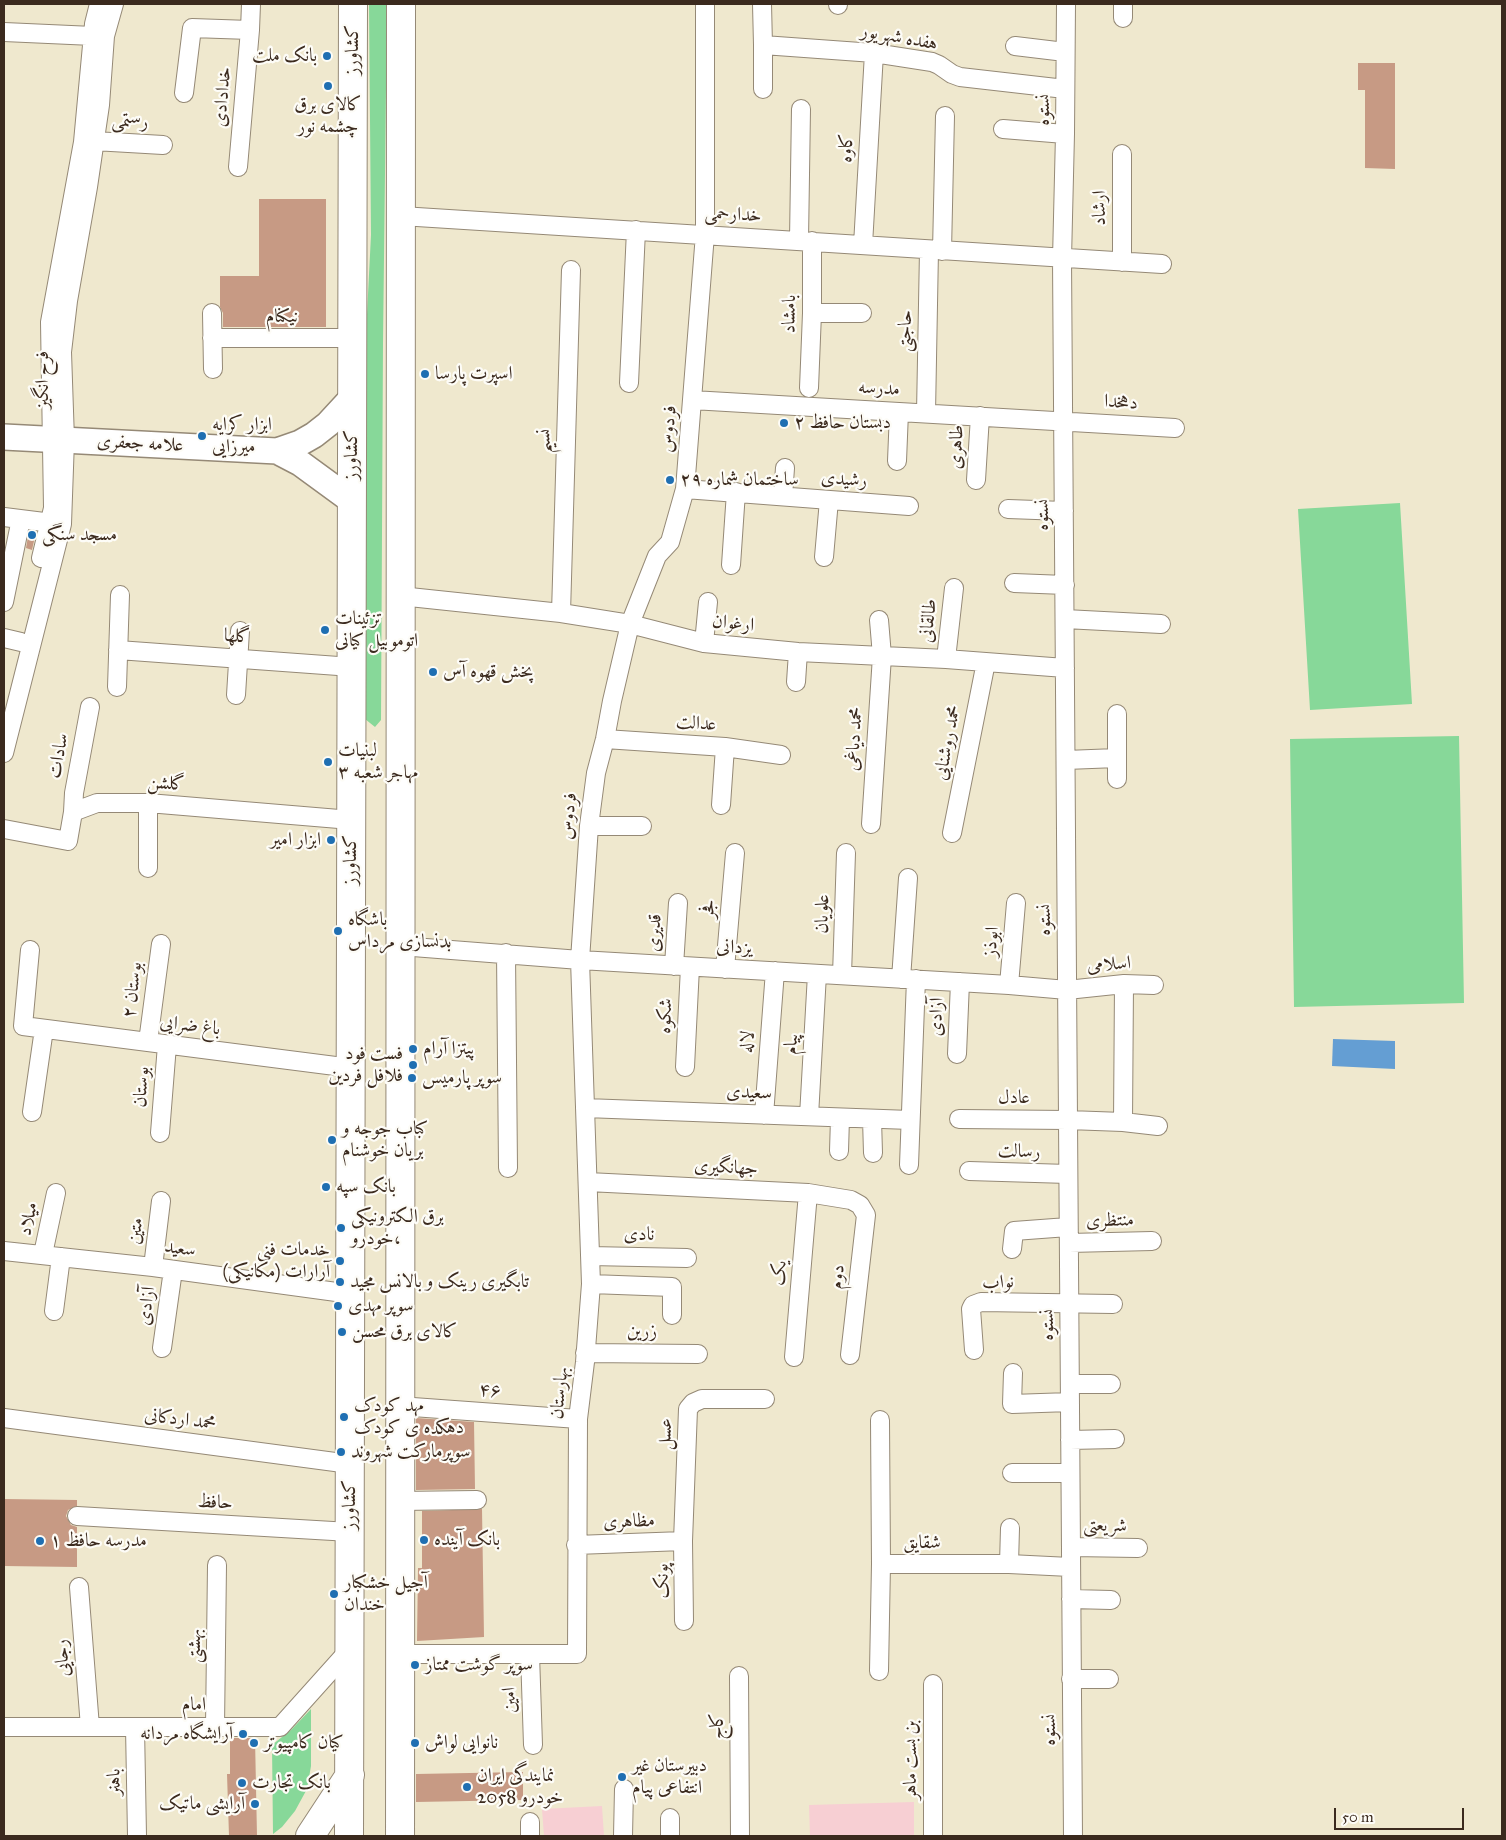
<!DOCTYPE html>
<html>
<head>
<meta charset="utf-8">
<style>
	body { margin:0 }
	#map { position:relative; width:1506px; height:1840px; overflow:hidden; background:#efe8ce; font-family:"IM FELL Great Primer",serif }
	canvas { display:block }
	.frame { position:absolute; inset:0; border:5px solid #3b2a1e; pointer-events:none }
	.scale { position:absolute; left:1334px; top:1808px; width:130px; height:22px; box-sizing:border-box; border:2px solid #3b2a1e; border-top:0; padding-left:6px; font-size:15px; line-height:18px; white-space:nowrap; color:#3b2a1e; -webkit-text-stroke:4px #fdfcf7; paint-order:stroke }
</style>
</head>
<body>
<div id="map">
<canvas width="1506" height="1840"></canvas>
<div class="frame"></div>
<div class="scale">50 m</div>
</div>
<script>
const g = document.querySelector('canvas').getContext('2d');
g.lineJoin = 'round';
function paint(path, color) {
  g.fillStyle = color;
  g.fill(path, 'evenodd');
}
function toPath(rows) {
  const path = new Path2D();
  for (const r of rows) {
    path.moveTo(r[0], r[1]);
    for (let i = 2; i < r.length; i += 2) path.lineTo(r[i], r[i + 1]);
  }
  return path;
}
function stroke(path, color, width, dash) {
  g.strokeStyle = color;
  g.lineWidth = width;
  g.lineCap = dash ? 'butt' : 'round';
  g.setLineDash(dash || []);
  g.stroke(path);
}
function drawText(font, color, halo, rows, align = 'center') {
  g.font = font + ' "IM FELL Great Primer",Amiri,serif';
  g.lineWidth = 4.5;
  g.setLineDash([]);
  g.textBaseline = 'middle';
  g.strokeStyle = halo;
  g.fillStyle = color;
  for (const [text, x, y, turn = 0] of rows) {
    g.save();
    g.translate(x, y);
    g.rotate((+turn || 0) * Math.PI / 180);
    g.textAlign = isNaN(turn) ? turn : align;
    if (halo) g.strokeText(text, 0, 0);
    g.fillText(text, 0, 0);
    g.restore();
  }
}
const built = toPath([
	[914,1802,914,1836,810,1836,809,1805],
	[602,1806,604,1836,544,1836,542,1809]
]);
const green = toPath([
	[369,4,387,4,383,343,381,720,375,727,365,719,363,577,367,314,371,235],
	[1400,503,1412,704,1310,710,1298,509],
	[1459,736,1464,1003,1294,1007,1290,739],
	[311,1709,311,1766,307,1789,295,1811,282,1827,273,1834,272,1745,292,1729]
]);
const water = toPath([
	[1333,1039,1395,1041,1395,1069,1332,1066]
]);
const building = toPath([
	[1358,63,1395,63,1395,169,1365,168,1365,90,1358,90],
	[259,199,326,199,326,327,223,327,223,313,220,307,220,276,259,276],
	[29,531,36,532,32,550,26,548],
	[416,1418,474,1422,475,1489,416,1490],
	[4,1499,77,1500,77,1506,68,1510,66,1516,71,1525,77,1527,77,1567,4,1566],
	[482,1509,484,1637,417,1641,418,1568,422,1568,422,1511],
	[230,1738,255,1738,257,1836,229,1836,227,1774,230,1774],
	[523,1772,523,1800,416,1802,416,1774]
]);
const minor = toPath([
	[762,4,763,45,874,53,932,62,939,65,952,74,960,77,1065,89],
	[838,4,838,5],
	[1066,4,1065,134,1062,259,1073,1836],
	[1123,18,1123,4],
	[4,32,93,36],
	[763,45,763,89],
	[1015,46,1065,52],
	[184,93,192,28,250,30,251,4],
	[1003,129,1065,134],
	[94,141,163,145],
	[238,167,250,30],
	[401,216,1162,264],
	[799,240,801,109],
	[863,245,874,53],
	[942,251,945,116],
	[1122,262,1122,154],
	[212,313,213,369],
	[812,313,862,313],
	[212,338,352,338],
	[629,383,636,230],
	[809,388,812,313,812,241],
	[692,400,1175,428],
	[926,413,929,250],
	[897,461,899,412],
	[976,480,980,416],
	[685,489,909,506],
	[783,496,785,468],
	[1008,509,1064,511],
	[4,517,60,524],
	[824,557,829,500],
	[41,558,53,508,50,322,83,142,94,24,99,4],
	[731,565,736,492],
	[1014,583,1065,585],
	[400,596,561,613,630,624,704,643,798,652,946,659,1065,668],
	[4,602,21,519],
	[561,613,571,270],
	[1065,619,1161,624],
	[4,638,21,642],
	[704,643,708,602],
	[118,650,352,667],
	[946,659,954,588],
	[796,682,798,652],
	[117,687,120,595],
	[236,695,240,631],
	[1117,714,1117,779],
	[605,739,725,747,721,805],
	[725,747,781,755],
	[4,753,62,524,65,440,62,352,68,301,88,187,100,105,105,36,114,4],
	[1066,760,1117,758],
	[148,803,148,868],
	[73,812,74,793,90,707],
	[871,824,882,656,879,620],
	[589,826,642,826],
	[4,829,68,841,73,812,97,803,148,803,351,820],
	[952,833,986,662],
	[400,946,580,960,1009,985,1067,990,1124,984,1154,985],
	[30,950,23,1026,351,1068],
	[506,953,508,1168],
	[674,966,678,903],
	[725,969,735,853],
	[842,975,846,853],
	[901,979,908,878],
	[1009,985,1016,903],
	[148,1042,161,944],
	[957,1054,960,982],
	[685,1067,690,967],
	[585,1108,910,1120],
	[32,1112,44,1029],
	[764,1115,775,971],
	[809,1116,817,974],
	[872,1119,873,1153],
	[959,1119,1068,1120,1123,1122,1158,1126],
	[1123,1122,1124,984],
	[160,1133,167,1045],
	[839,1151,840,1118],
	[909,1165,916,979],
	[969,1171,1068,1174],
	[588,1182,808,1193,851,1200,860,1205,866,1215,850,1355],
	[1069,1243,1152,1241],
	[1012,1249,1014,1231,1068,1227],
	[4,1251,153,1267,351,1294],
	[43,1254,56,1193],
	[590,1256,687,1258],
	[153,1267,161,1201],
	[591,1284,672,1287,672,1315],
	[54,1311,61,1257],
	[162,1348,173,1270],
	[974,1350,971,1309,973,1305,981,1302,1113,1304],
	[585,1353,698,1354],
	[794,1357,808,1193],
	[1013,1373,1012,1404,1070,1402],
	[1070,1384,1111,1384],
	[399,1406,578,1419],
	[4,1418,350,1464],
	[880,1420,881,1564],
	[1070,1440,1115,1439],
	[1012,1473,1070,1473],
	[399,1501,477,1500],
	[77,1516,350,1532],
	[576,1545,683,1541],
	[1071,1547,1138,1548],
	[1009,1564,1010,1528],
	[79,1587,90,1727],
	[1071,1599,1111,1600],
	[684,1621,683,1541,688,1409,693,1403,702,1399,765,1399],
	[399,1654,577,1654,578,1419,585,1362,591,1284,580,960,589,826,596,773,605,739,612,701,630,624,657,556,670,542,685,489,705,234,705,4],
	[530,1654,533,1745],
	[879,1671,881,1564,1009,1564,1070,1567],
	[739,1676,740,1836],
	[1071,1679,1109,1679],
	[4,1727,280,1727,350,1649],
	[135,1727,137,1836],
	[215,1727,217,1565],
	[670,1818,670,1836],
	[530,1822,530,1836],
	[623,1836,624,1789],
	[933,1836,933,1684]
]);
const secondary = toPath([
	[4,437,277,451,300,443,314,435,328,424,352,398],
	[277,451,300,463,352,501]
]);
const primary = toPath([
	[310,1836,350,1775],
	[349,1836,353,4],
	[400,1836,401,4]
]);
const markers = [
	[327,56,5,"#1f6fb2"],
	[328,86,5,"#1f6fb2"],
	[425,374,5,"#1f6fb2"],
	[784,423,5,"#1f6fb2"],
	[202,436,5,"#1f6fb2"],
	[670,480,5,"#1f6fb2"],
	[32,535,5,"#1f6fb2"],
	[325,630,5,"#1f6fb2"],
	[433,672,5,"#1f6fb2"],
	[328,762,5,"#1f6fb2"],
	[331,840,5,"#1f6fb2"],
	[338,931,5,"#1f6fb2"],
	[413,1049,5,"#1f6fb2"],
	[413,1065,5,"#1f6fb2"],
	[412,1078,5,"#1f6fb2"],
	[332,1140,5,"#1f6fb2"],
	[326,1187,5,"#1f6fb2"],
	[341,1228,5,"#1f6fb2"],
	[340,1261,5,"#1f6fb2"],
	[340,1282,5,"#1f6fb2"],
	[338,1306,5,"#1f6fb2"],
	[342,1332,5,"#1f6fb2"],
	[344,1417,5,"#1f6fb2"],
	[341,1452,5,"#1f6fb2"],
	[424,1540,5,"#1f6fb2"],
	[40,1541,5,"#1f6fb2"],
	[334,1594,5,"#1f6fb2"],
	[415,1665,5,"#1f6fb2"],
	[243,1734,5,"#1f6fb2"],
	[254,1743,5,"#1f6fb2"],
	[415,1743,5,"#1f6fb2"],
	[622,1777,5,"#1f6fb2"],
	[242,1783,5,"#1f6fb2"],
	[467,1787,5,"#1f6fb2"],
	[255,1804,5,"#1f6fb2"]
];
const streetNames = [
	["هفده شهریور",899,38,10],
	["کشاورز",353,50,-90],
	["خدادادی",223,97,-85],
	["نستوه",1044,110,-90],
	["رستمی",130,122,3],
	["کاوه",847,148,-87],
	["ارشاد",1100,208,-90],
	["خدارحمی",733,215,3],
	["بامشاد",790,314,-89],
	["نیکنام",282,317],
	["حاجتی",906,331,-89],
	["فرح انگیز",43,380,-90],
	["مدرسه",879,389,3],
	["دهخدا",1121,403,4],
	["فردوس",669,429,-85],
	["نسیم",545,441,-88],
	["علامه جعفری",140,444,3],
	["طاهری",957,447,-87],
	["کشاورز",352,455,-90],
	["رشیدی",844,480,4],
	["نستوه",1043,515,-90],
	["طالقانی",929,621,-84],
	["ارغوان",733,624,6],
	["گلها",237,637,4],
	["عدالت",696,724,4],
	["محمد دیاغی",855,739,-86],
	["محمد روشنایی",948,743,-79],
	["سادات",59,756,-80],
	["گلشن",166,784,4],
	["فردوس",569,816,-84],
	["کشاورز",351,860,-90],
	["فجر",709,909,-85],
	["علویان",823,914,-88],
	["نستوه",1045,920,-90],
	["قدیری",655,933,-87],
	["ابوذز",992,942,-85],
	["یزدانی",734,948,3],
	["اسلامی",1109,965,-4],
	["بوستان ۲",133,990,-83],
	["شکوه",666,1016,-87],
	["آزادی",937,1017,-88],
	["باغ ضرایی",190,1026,7],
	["لاله",748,1042,-86],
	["پیام",792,1044,-87],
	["بوستان",142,1087,-86],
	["سعیدی",749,1093,2],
	["عادل",1014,1098],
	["رسالت",1019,1152,2],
	["جهانگیری",726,1168,3],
	["میلاد",29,1219,-78],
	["منتظری",1110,1221,-1],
	["متین",136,1231,-83],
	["نادی",639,1235,1],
	["سعید",180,1249,8],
	["یک",780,1273,-85],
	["دوم",838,1277,-84],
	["نواب",998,1283,-3],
	["آزادی",147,1306,-82],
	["نستوه",1048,1325,-90],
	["زرین",642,1332,1],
	["۴۶",490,1391,4],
	["بهارستان",560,1393,-84],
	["محمد اردکانی",180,1420,7],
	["عسل",666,1434,-88],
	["حافظ",215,1503,3],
	["کشاورز",350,1505,-90],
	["مظاهری",629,1522,-2],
	["شریعتی",1105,1526,1],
	["شقایق",922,1543],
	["پونک",663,1581,-91],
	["بهشتی",195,1646,-90],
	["رجایی",63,1658,-94],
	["امین",510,1700,-92],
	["امام",194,1705],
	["کاج",718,1726,-91],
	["نستوه",1050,1730,-90],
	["بن بست ماهر",911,1760,-90],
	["باهنر",115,1782,-91]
];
const poiNames = [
	["بانک ملت",317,56,"right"],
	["کالای برق",328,105,"center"],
	["چشمه نور",328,127,"center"],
	["اسپرت پارسا",435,374],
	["دبستان حافظ ۲",794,423],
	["ابزار کرایه",212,425],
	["میرزایی",212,447],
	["ساختمان شماره ۲۹",680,480],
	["مسجد سنگی",42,535],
	["تزئینات",335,619],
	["اتوموبیل کیانی",335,641],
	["پخش قهوه آس",443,672],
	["لبنیات",338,751],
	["مهاجر شعبه ۳",338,773],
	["ابزار امیر",321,840,"right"],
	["باشگاه",348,920],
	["بدنسازی مرداس",348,942],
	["پیتزا آرام",423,1049],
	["فست فود",403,1054,"right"],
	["فلافل فردین",403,1076,"right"],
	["سوپر پارمیس",422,1078],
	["کباب جوجه و",342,1129],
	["بریان خوشنام",342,1151],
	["بانک سپه",336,1187],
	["برق الکترونیکی",351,1217],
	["خودرو،",351,1239],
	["خدمات فنی",330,1250,"right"],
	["آرارات (مکانیکی)",330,1272,"right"],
	["تابگیری رینک و بالانس مجید",350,1282],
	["سوپر مهدی",348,1306],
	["کالای برق محسن",352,1332],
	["مهد کودک",354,1406],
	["دهکده ی کودک",354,1428],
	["سوپرمارکت شهروند",351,1452],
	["بانک آینده",434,1540],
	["مدرسه حافظ ۱",50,1541],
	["آجیل خشکبار",344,1583],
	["خندان",344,1605],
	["سوپر گوشت ممتاز",425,1665],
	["آرایشگاه مردانه",233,1734,"right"],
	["کیان کامپیوتر",264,1743],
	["نانوایی لواش",425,1743],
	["دبیرستان غیر",632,1766],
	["انتفاعی پیام",632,1788],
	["نمایندگی ایران",477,1776],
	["خودرو 2058",477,1798],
	["بانک تجارت",252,1783],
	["آرایشی‌ ماتیک",245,1804,"right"]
];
paint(built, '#f7cfd3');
paint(green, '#87d899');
paint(water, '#649ed3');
paint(building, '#c79a84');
stroke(minor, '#958976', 20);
stroke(secondary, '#958976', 28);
stroke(primary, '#958976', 30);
stroke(minor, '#fff', 18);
stroke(secondary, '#fff', 25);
stroke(primary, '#fff', 28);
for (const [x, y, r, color] of markers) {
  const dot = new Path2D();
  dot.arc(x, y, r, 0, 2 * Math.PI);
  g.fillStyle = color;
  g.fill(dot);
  stroke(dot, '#fdfcf7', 2);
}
drawText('19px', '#3b2a1e', '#fdfcf7', streetNames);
drawText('19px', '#3b2a1e', '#fdfcf7', poiNames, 'left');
</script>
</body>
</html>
